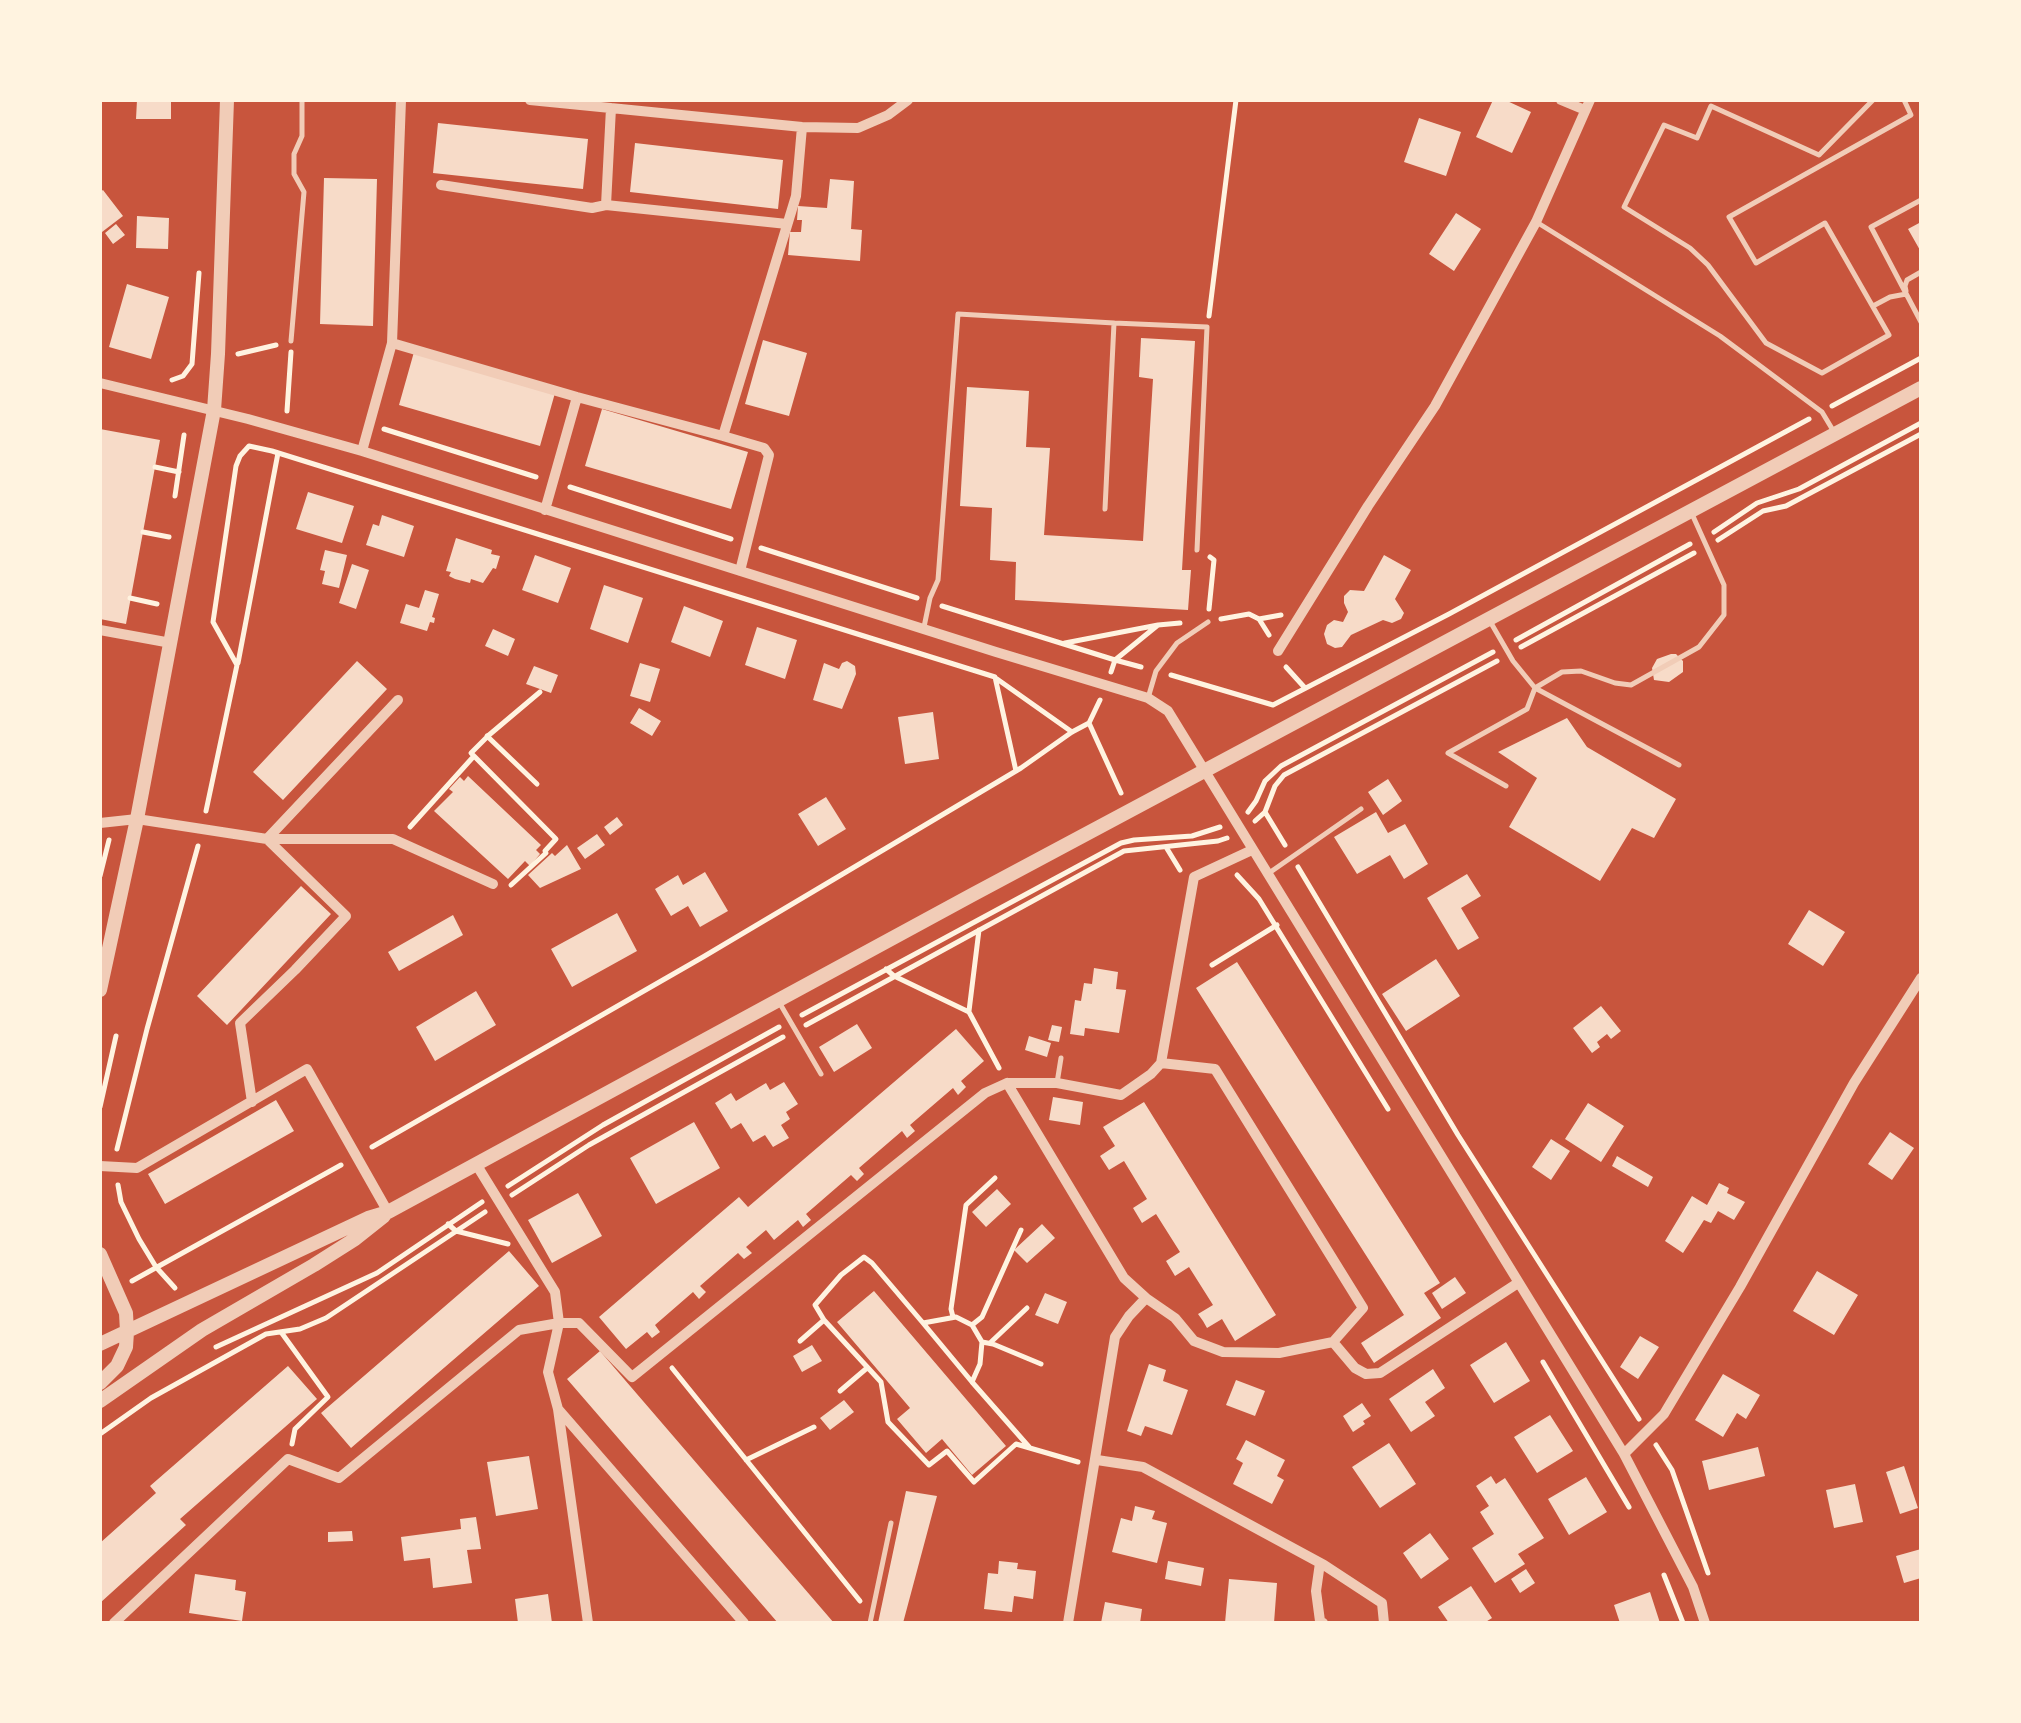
<!DOCTYPE html>
<html>
<head>
<meta charset="utf-8">
<style>
	body { margin:0 }
	#map { position:relative; width:2021px; height:1723px; overflow:hidden; background:#c8553d; font-family:"Public Sans",sans-serif }
	canvas { display:block }
	.frame { position:absolute; inset:0; border:102px solid #fff3e0; pointer-events:none }
</style>
</head>
<body>
<div id="map">
<canvas width="2021" height="1723"></canvas>
<div class="frame"></div>
</div>
<script>
const g = document.querySelector('canvas').getContext('2d');
g.lineJoin = 'round';
function paint(path, color) {
  g.fillStyle = color;
  g.fill(path, 'evenodd');
}
function toPath(rows) {
  const path = new Path2D();
  for (const r of rows) {
    path.moveTo(r[0], r[1]);
    for (let i = 2; i < r.length; i += 2) path.lineTo(r[i], r[i + 1]);
  }
  return path;
}
function stroke(path, color, width, dash) {
  g.strokeStyle = color;
  g.lineWidth = width;
  g.lineCap = dash ? 'butt' : 'round';
  g.setLineDash(dash || []);
  g.stroke(path);
}
const building = toPath([
	[137,100,171,100,171,119,136,119],
	[1493,100,1505,100,1531,112,1512,153,1476,137],
	[1419,118,1461,132,1446,176,1404,162],
	[438,123,588,139,583,189,433,173],
	[635,143,783,160,778,209,630,192],
	[324,178,377,179,373,326,320,324],
	[830,179,854,181,851,229,862,230,860,261,788,255,790,232,801,232,802,220,797,220,798,206,827,208],
	[103,190,123,216,102,232,100,229,100,192],
	[1456,213,1481,229,1454,271,1429,254],
	[137,216,169,218,168,249,136,248],
	[1921,222,1921,252,1908,229],
	[116,224,125,235,113,244,105,233],
	[127,284,169,297,151,359,109,347],
	[1141,338,1195,341,1182,570,1191,570,1188,610,1015,600,1016,562,990,560,992,508,960,506,967,387,1029,391,1026,447,1050,448,1044,535,1143,541,1153,379,1139,377],
	[763,340,807,353,789,416,745,404],
	[414,352,555,393,540,446,399,405],
	[602,409,748,452,731,509,585,466],
	[100,429,160,440,126,624,100,619],
	[308,492,354,506,342,543,296,529],
	[382,515,414,526,404,557,366,545,373,524,379,526],
	[456,538,492,550,491,554,500,556,496,569,493,568,483,583,471,579,470,583,455,579,449,576,451,572,446,571],
	[325,550,347,555,339,588,322,584,325,571,320,570],
	[535,555,571,568,558,603,522,590],
	[1384,555,1411,570,1395,599,1404,613,1401,619,1392,623,1383,620,1351,635,1342,647,1335,648,1327,644,1324,634,1327,625,1334,620,1343,622,1348,612,1344,603,1344,596,1350,590,1364,591],
	[352,564,369,570,356,609,339,603],
	[604,585,643,598,628,643,590,629],
	[425,590,439,594,432,617,435,618,434,623,430,622,427,631,400,623,406,604,419,608],
	[684,606,723,621,710,657,671,642],
	[757,627,797,640,785,679,745,665],
	[493,629,515,639,508,656,485,646],
	[1671,654,1676,654,1683,661,1683,672,1669,682,1654,680,1652,668,1657,659],
	[357,661,387,689,283,800,253,772],
	[847,661,855,666,856,674,842,709,813,700,824,663,839,669,842,663],
	[640,663,660,669,650,702,630,696],
	[534,666,558,675,551,693,526,684],
	[639,708,661,721,652,736,630,723],
	[933,712,939,759,905,764,898,717],
	[1567,718,1587,747,1676,799,1654,838,1632,828,1600,881,1509,827,1537,778,1498,752],
	[468,776,541,845,536,850,540,854,530,866,525,861,508,879,434,811,453,792,449,789,460,777,464,781],
	[1388,779,1402,801,1383,815,1368,792],
	[826,797,846,829,818,846,798,814],
	[1376,812,1388,833,1405,824,1428,864,1404,879,1390,855,1357,874,1334,837],
	[617,817,623,825,610,835,604,827],
	[597,834,605,845,585,859,577,848],
	[567,845,581,869,540,888,528,875,552,853,555,856],
	[705,872,728,911,700,927,688,906,671,916,655,889,678,875,683,885],
	[1467,874,1481,896,1461,908,1479,938,1458,950,1427,898],
	[301,886,331,914,227,1025,197,996],
	[1809,910,1845,932,1823,966,1788,944],
	[617,913,637,951,572,987,551,949],
	[453,915,463,935,399,971,388,952],
	[1436,959,1460,996,1406,1031,1382,994],
	[1237,962,1440,1283,1424,1293,1441,1318,1374,1363,1361,1343,1404,1315,1196,988],
	[1094,968,1118,972,1116,989,1126,990,1119,1033,1085,1028,1084,1036,1070,1034,1075,1000,1081,1001,1084,983,1092,984],
	[476,991,496,1025,435,1061,416,1027],
	[1601,1006,1621,1031,1611,1039,1607,1034,1597,1042,1600,1047,1592,1053,1573,1028],
	[857,1024,872,1048,834,1072,819,1047],
	[1052,1025,1062,1027,1059,1042,1048,1040],
	[956,1029,984,1061,961,1081,966,1087,958,1095,953,1088,910,1125,915,1131,907,1138,902,1131,859,1168,864,1174,857,1181,851,1175,806,1214,811,1220,803,1227,798,1220,774,1240,766,1230,746,1247,752,1253,744,1259,738,1253,700,1286,706,1292,699,1299,693,1292,655,1325,660,1332,652,1338,647,1332,626,1349,599,1317,739,1197,748,1207],
	[1029,1036,1051,1043,1047,1057,1025,1050],
	[784,1082,798,1104,786,1112,790,1119,781,1125,789,1138,773,1147,765,1135,753,1142,741,1123,731,1129,715,1103,731,1093,736,1101,766,1083,770,1090],
	[1053,1097,1083,1102,1080,1125,1049,1120],
	[276,1100,294,1131,165,1204,148,1174],
	[1144,1102,1276,1315,1235,1341,1222,1319,1207,1328,1203,1321,1198,1314,1213,1305,1189,1267,1175,1276,1166,1261,1180,1252,1156,1214,1142,1223,1133,1208,1147,1199,1124,1161,1109,1170,1100,1156,1115,1146,1103,1127],
	[1588,1103,1624,1126,1601,1162,1565,1139],
	[694,1122,720,1168,656,1204,630,1158],
	[1890,1132,1914,1148,1892,1180,1868,1164],
	[1551,1139,1570,1151,1551,1180,1532,1167],
	[1617,1156,1653,1177,1648,1187,1612,1166],
	[1719,1183,1729,1188,1727,1193,1745,1202,1734,1220,1718,1211,1711,1223,1704,1220,1683,1253,1665,1241,1692,1196,1707,1205],
	[997,1189,1011,1204,986,1227,972,1212],
	[578,1193,602,1236,552,1263,528,1220],
	[1042,1224,1055,1238,1027,1263,1014,1250],
	[509,1251,539,1286,351,1448,321,1413],
	[1817,1271,1858,1295,1834,1335,1793,1311],
	[1455,1277,1466,1293,1442,1309,1432,1293],
	[874,1291,1006,1446,972,1475,942,1439,926,1453,897,1419,910,1408,837,1322],
	[1045,1293,1067,1302,1058,1324,1035,1315],
	[1640,1336,1659,1347,1638,1379,1620,1367],
	[1506,1342,1530,1381,1494,1403,1470,1365],
	[812,1345,822,1361,802,1372,793,1356],
	[600,1351,834,1623,778,1623,567,1379],
	[1149,1364,1166,1370,1163,1381,1188,1390,1172,1435,1145,1426,1141,1436,1127,1431],
	[288,1366,317,1399,180,1519,186,1525,100,1603,100,1543,156,1493,150,1486],
	[1433,1369,1445,1388,1425,1402,1435,1416,1411,1432,1389,1399],
	[1723,1374,1760,1395,1746,1419,1737,1413,1723,1437,1695,1420],
	[1236,1380,1265,1391,1255,1416,1226,1405],
	[844,1400,854,1412,830,1430,820,1418],
	[1362,1403,1371,1416,1363,1421,1365,1424,1353,1432,1343,1416],
	[1550,1415,1573,1451,1537,1473,1514,1437],
	[1246,1440,1285,1460,1277,1476,1284,1480,1272,1504,1233,1484,1243,1463,1236,1459],
	[1389,1443,1416,1484,1380,1508,1352,1467],
	[1758,1447,1765,1476,1709,1490,1702,1461],
	[529,1456,538,1509,496,1516,487,1462],
	[1904,1466,1918,1508,1900,1514,1886,1472],
	[1491,1476,1496,1484,1505,1478,1544,1538,1518,1554,1525,1564,1495,1583,1472,1548,1494,1534,1480,1512,1489,1506,1476,1486],
	[1586,1477,1607,1512,1569,1535,1548,1499],
	[1855,1484,1863,1522,1834,1528,1826,1490],
	[906,1491,937,1496,903,1623,878,1623],
	[1135,1506,1155,1511,1152,1519,1167,1523,1157,1563,1112,1552,1121,1518,1132,1521],
	[476,1517,481,1549,467,1550,472,1583,433,1588,430,1558,404,1561,401,1537,461,1529,460,1519],
	[352,1531,353,1541,328,1542,328,1532],
	[1430,1533,1449,1559,1421,1579,1403,1553],
	[1921,1549,1921,1578,1904,1583,1896,1556],
	[999,1561,1018,1563,1017,1569,1036,1571,1033,1599,1014,1596,1012,1612,984,1609,988,1573,998,1574],
	[1168,1561,1204,1568,1201,1586,1165,1579],
	[1526,1569,1535,1583,1520,1593,1511,1579],
	[195,1574,236,1580,235,1590,246,1592,242,1621,189,1613],
	[1229,1579,1277,1583,1274,1623,1225,1623],
	[1471,1586,1492,1618,1484,1623,1449,1623,1438,1607],
	[1650,1592,1660,1623,1620,1623,1614,1605],
	[548,1594,552,1623,518,1623,515,1599],
	[1105,1602,1142,1609,1140,1623,1101,1623]
]);
const path = toPath([
	[1209,316,1236,100],
	[238,354,276,345],
	[172,380,183,376,192,364,199,273],
	[1832,406,1921,358],
	[287,411,291,352],
	[384,429,536,477],
	[155,467,179,472],
	[570,487,731,539],
	[175,496,184,435],
	[143,532,169,537],
	[1714,532,1757,503,1799,489,1921,423],
	[1718,540,1763,511,1786,506,1921,434],
	[761,548,917,598],
	[130,598,157,604],
	[942,606,1115,660,1158,625,1065,643],
	[1209,609,1214,560,1210,557],
	[1221,619,1249,614,1259,619,1269,635],
	[1259,619,1281,615],
	[1158,625,1180,623],
	[1516,640,1690,544],
	[1521,647,1694,553],
	[238,663,278,453],
	[1286,667,1305,688],
	[1111,672,1115,660,1141,667],
	[1171,675,1273,705,1449,614,1809,419],
	[997,679,1072,732],
	[1089,723,1121,793],
	[487,736,537,784],
	[474,756,471,753,489,735,540,692],
	[206,811,237,665,213,622,236,466,240,456,249,446,272,451,995,677,1016,771],
	[1248,812,1256,801,1265,781,1281,766,1493,652],
	[1265,812,1285,845],
	[1255,821,1265,812,1275,786,1284,775,1497,661],
	[410,827,474,756,556,839,545,851,546,853,511,885],
	[1166,847,1180,870],
	[1298,867,1458,1135,1639,1419],
	[1237,875,1259,899,1388,1109],
	[100,876,109,840],
	[1212,965,1277,925],
	[886,969,894,976,969,1012,999,1068],
	[969,1011,979,930],
	[802,1015,1121,843,1134,840,1192,836,1220,827],
	[806,1025,1124,851,1218,841,1227,838],
	[100,1107,116,1036],
	[372,1147,703,957,1021,768,1072,732,1089,723,1100,700],
	[117,1149,147,1029,198,846],
	[118,1185,121,1202,139,1239,156,1267,175,1288],
	[508,1186,603,1125,779,1027],
	[512,1195,589,1145,783,1037],
	[448,1224,456,1231,508,1244],
	[132,1281,341,1165],
	[953,1317,951,1309,966,1205,995,1178],
	[923,1323,972,1382],
	[972,1325,982,1317,1021,1230],
	[281,1332,328,1397,295,1429,292,1444],
	[800,1341,824,1320],
	[982,1342,993,1344,1041,1364],
	[990,1343,1027,1308],
	[216,1347,377,1273,482,1202],
	[1543,1362,1629,1507],
	[672,1368,860,1601],
	[840,1391,867,1368],
	[100,1434,151,1398,266,1334,300,1329,326,1318,485,1212],
	[1656,1445,1672,1470,1708,1573],
	[1030,1448,972,1382,980,1364,982,1342,972,1325,956,1317,923,1323,872,1263,864,1257,841,1275,815,1305,824,1320,881,1382,888,1422,929,1465,947,1451,974,1482,1016,1444,1078,1462],
	[746,1460,814,1427],
	[1664,1575,1683,1623]
]);
const service = toPath([
	[1873,100,1819,155,1711,106,1697,138,1664,125,1624,207,1690,248,1708,265,1766,343,1822,373,1889,335,1825,223,1756,263,1729,217,1911,115,1904,100],
	[1921,200,1871,227,1921,322],
	[1538,223,1720,336,1822,412,1834,432],
	[1906,291,1905,286,1907,280,1921,272],
	[1873,306,1890,297,1906,294],
	[1114,323,1207,327,1197,550],
	[291,341,304,192,294,174,294,154,302,136,302,100],
	[1491,623,1513,661,1535,688,1679,765],
	[924,627,930,598,938,580,958,314,1114,323,1105,509],
	[1148,698,1156,671,1177,643,1208,622],
	[1506,786,1448,753,1527,709,1535,688,1562,672,1581,671,1615,683,1631,685,1699,647,1724,615,1724,585,1692,514],
	[1269,873,1361,809],
	[779,1002,821,1074],
	[1057,1083,1061,1058],
	[870,1623,891,1523]
]);
const minor = toPath([
	[401,100,392,343,577,397,723,436,796,196,802,127],
	[530,100,802,127,858,128,888,115,908,100],
	[1561,100,1585,110],
	[441,185,592,208,606,205,611,108],
	[606,205,787,224],
	[100,383,248,419,362,451,996,652,1148,698,1168,711,1624,1454,1693,1587,1705,1623],
	[723,436,764,448,769,455,740,571],
	[362,451,392,343],
	[545,510,577,397],
	[100,630,171,643],
	[1278,651,1368,506,1435,406,1536,222,1590,100],
	[100,823,137,819,267,839,393,839,493,884],
	[1161,1063,1215,1069,1363,1308,1333,1342],
	[1007,1083,1057,1083,1121,1095,1151,1074,1161,1063,1194,877,1252,850],
	[252,1102,240,1023,295,970,346,916,267,839,398,700],
	[476,1164,555,1292,559,1323,548,1372,558,1409,588,1623],
	[100,1166,137,1168,307,1069,388,1212],
	[558,1409,744,1623],
	[1624,1454,1664,1414,1740,1287,1854,1083,1921,978],
	[1097,1460,1143,1467,1324,1565,1382,1603,1384,1623],
	[1320,1563,1316,1591,1320,1621,1323,1623],
	[114,1623,288,1459,339,1478,519,1330,559,1323,579,1323,632,1377,985,1093,1007,1083,1124,1278,1146,1298,1175,1318,1194,1341,1223,1352,1279,1353,1333,1342,1355,1368,1366,1374,1380,1373,1518,1283],
	[1068,1623,1115,1337,1129,1316,1146,1298]
]);
const tertiary = toPath([
	[100,990,137,819,214,410,218,354,227,100],
	[100,1254,126,1313,127,1332,126,1347,117,1366,100,1383],
	[100,1344,368,1218,388,1212,972,895,1921,388],
	[100,1401,202,1330,314,1265,355,1239,384,1216]
]);
paint(building, '#f7dbc8');
stroke(path, '#fff3e0', 5);
stroke(service, '#f1ccb7', 5);
stroke(minor, '#f1ccb7', 10);
stroke(tertiary, '#f1ccb7', 14);
</script>
</body>
</html>
